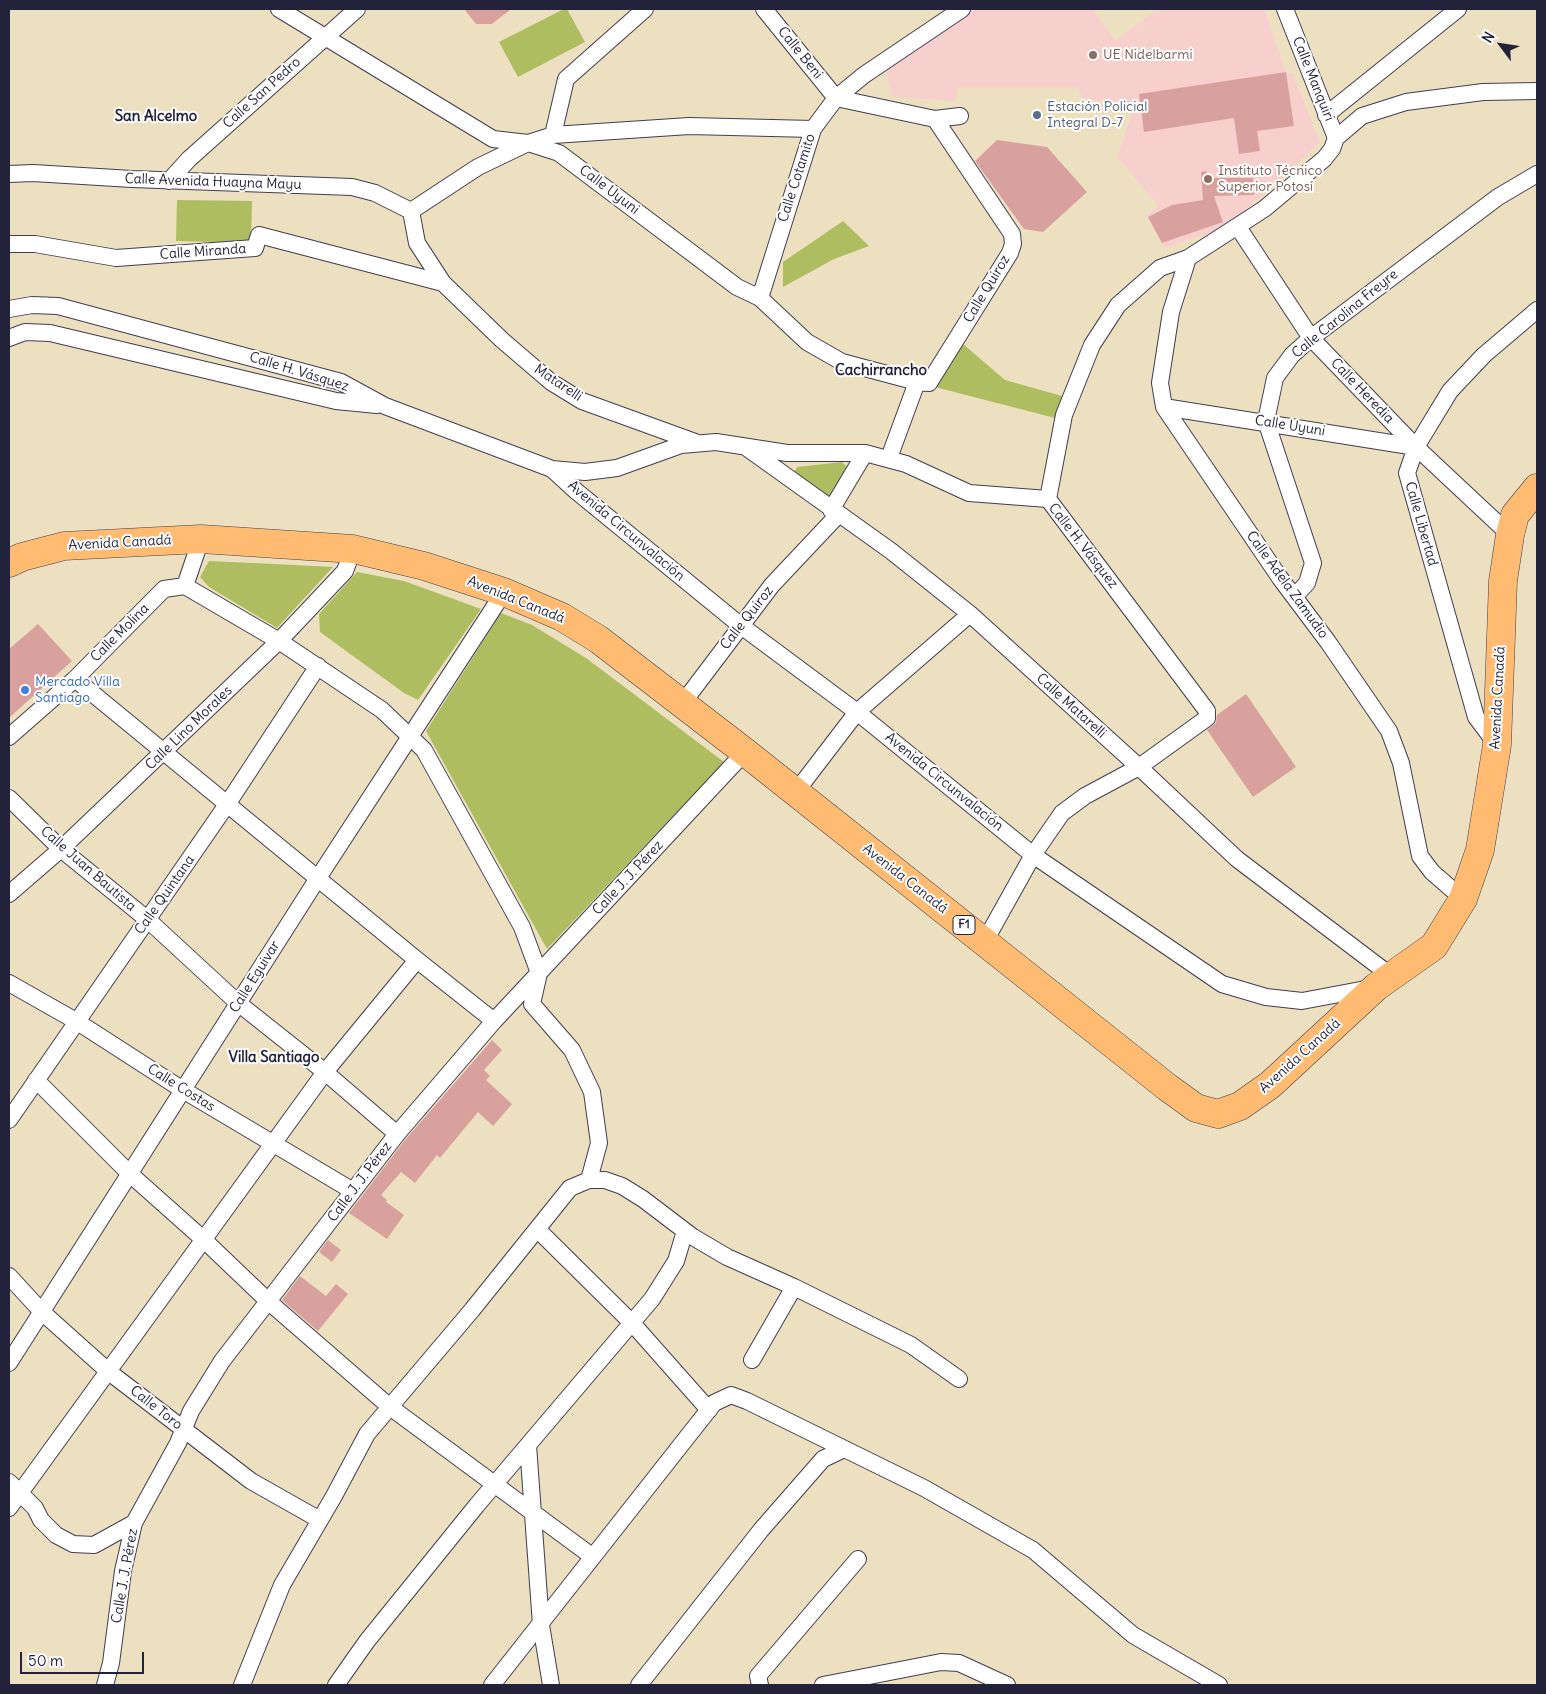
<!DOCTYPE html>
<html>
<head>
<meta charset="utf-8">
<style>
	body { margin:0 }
	#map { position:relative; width:1546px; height:1694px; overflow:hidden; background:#ede0c0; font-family:Delius,sans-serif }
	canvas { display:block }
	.frame { position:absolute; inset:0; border:10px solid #22223b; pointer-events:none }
	.north { position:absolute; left:1476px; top:20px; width:50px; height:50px; -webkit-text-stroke:4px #fff; paint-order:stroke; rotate:301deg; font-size:14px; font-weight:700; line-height:20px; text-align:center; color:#22223b }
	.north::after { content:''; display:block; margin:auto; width:18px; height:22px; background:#22223b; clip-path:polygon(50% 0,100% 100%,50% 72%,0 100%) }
	.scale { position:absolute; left:20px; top:1652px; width:124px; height:22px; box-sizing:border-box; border:2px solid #22223b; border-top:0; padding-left:6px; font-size:15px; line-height:18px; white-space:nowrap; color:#22223b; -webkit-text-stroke:4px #fff; paint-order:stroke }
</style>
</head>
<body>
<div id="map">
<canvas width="1546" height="1694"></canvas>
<div class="frame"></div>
<div class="north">N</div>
<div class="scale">50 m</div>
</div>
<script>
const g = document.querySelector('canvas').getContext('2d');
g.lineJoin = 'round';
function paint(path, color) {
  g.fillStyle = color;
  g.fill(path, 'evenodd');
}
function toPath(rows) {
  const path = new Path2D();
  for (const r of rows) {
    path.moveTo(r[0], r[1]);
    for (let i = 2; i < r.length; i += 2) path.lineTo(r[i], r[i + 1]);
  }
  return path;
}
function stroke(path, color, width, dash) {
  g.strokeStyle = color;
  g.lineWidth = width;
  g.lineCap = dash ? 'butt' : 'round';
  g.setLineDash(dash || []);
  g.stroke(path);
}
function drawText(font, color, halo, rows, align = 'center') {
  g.font = font + ' Delius,sans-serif';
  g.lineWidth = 4;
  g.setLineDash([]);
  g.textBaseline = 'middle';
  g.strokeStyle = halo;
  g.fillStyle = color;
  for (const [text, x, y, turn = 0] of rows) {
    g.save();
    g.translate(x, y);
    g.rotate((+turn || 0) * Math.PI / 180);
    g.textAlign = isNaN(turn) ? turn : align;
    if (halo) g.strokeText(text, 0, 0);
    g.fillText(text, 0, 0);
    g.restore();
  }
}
const built = toPath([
	[972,9,1093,9,1115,41,1158,9,1264,9,1286,72,1293,74,1320,142,1227,227,1165,248,1147,216,1159,206,1117,157,1135,105,1082,98,1078,87,957,87,956,101,892,97,886,68]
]);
const green = toPath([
	[564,9,567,9,585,42,518,77,499,42],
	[177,200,252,201,251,243,176,241],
	[843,221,869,246,834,259,783,287,783,262],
	[963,344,1005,380,1062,396,1055,418,935,387],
	[842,462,847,467,831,498,794,473,797,467],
	[209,561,274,564,333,567,277,628,209,587,200,577],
	[357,572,404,581,481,609,418,700,404,693,320,632,319,614],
	[501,613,532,625,586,658,724,762,547,949,426,731]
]);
const building = toPath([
	[464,9,511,9,492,24,476,24],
	[1286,72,1294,126,1257,131,1260,151,1239,154,1234,118,1144,132,1139,94],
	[997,140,1047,147,1087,192,1043,232,1024,229,975,161],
	[1206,171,1208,178,1253,178,1254,195,1214,196,1223,222,1162,243,1148,217,1172,205,1203,200,1201,172],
	[38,624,72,661,9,718,9,649],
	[1246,694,1296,767,1253,797,1207,730,1216,723,1217,715],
	[492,1040,502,1050,484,1070,490,1076,486,1080,512,1104,493,1126,478,1112,440,1158,437,1155,415,1183,401,1172,381,1195,387,1200,386,1202,404,1215,387,1239,349,1213,405,1140],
	[328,1240,341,1250,332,1262,319,1252],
	[300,1276,326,1296,336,1284,348,1294,318,1331,282,1300]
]);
const street = toPath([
	[279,9,493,139,528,143,559,153,737,287,760,298,807,342,842,362,917,382,929,383,1010,253,1013,244,1012,234,935,119],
	[764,9,836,98,935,119,960,116],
	[1326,115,1458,9],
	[553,135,566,79,645,9],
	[1336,138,1362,116,1406,102,1483,92,1537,91],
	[9,174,33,173,132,179,352,187,375,193,411,211],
	[169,181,189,159,357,9],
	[411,211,478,167,528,143,553,135,689,126,813,129],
	[411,211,417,243,443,283,502,340,551,382,582,401,695,442],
	[1238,227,1311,338,1416,447,1510,535],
	[9,244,35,244,116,258,255,248,259,235,443,283],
	[1188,258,1171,312,1160,383,1164,407,1280,578,1328,642,1389,731,1401,763,1420,856,1432,872,1463,899],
	[760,298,813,129,836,98,864,75,962,9],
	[9,309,32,305,58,306,341,382,385,406,552,469,585,472,617,468,681,445,716,442,787,453,865,453,906,464,969,493,1048,499,1207,711,1207,718,1139,767,1085,796,1062,813,1033,855,985,941],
	[9,338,25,332,50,333,336,401,377,405],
	[1164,407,1416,447],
	[747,448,891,551,970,614,1139,767,1237,859,1390,975],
	[889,458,917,382],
	[552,469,576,491,740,625,857,712,1033,855,1222,984,1266,997,1302,1001,1371,988],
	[1048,499,1064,415,1092,345,1118,305,1160,268,1188,258,1264,209,1324,159,1332,149,1336,138,1285,9],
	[831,510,865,453],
	[185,586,201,539],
	[1295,596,1307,583,1313,563,1266,421,1275,378,1292,355,1311,338,1498,197,1537,174],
	[75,679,417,960,494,1021],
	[682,704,772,585,838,515],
	[9,737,75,679,164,589,185,586,279,641,382,710,424,750,522,927,539,973,532,1004,572,1050,592,1092,599,1143,589,1180],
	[1497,745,1476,717,1407,473,1416,447,1450,391,1484,355,1537,310],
	[795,793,857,712,970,614],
	[9,798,61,849,148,920,238,1003,325,1072,397,1134],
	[9,894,61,849,279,641,345,571,353,549],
	[9,983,76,1021,183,1090,353,1191],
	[36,1080,130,1174,203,1239,269,1302,390,1407,593,1557],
	[9,1120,228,803,318,666],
	[537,1229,632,1323,709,1410],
	[9,1276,42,1312,109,1372,251,1481,320,1520],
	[752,1360,794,1287],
	[9,1363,318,878,504,592],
	[528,1445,541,1625,551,1685],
	[9,1482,35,1508,41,1520,56,1535,73,1544,94,1545,134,1523],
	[9,1508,325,1072,417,960],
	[105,1685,111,1663,123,1571,134,1523,178,1443,191,1411,222,1361,397,1134,494,1021,745,752],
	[242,1685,282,1585,334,1496,367,1434,472,1310,570,1188,589,1180,605,1180,622,1186,643,1199,693,1237,727,1257,794,1287,911,1345,959,1379],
	[336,1685,367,1641,477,1505,652,1299,676,1261,685,1231],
	[492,1685,714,1403,731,1395,747,1401,924,1488,1033,1550,1133,1635,1219,1685],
	[639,1685,761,1530,823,1459,844,1449],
	[760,1685,758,1676,858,1559],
	[823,1685,941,1662,959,1663,1007,1685]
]);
const highway = toPath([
	[9,563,22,557,64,546,201,539,353,549,424,566,504,592,562,617,598,639,745,752,1167,1087,1196,1108,1218,1114,1240,1106,1270,1085,1376,987,1434,946,1463,899,1480,850,1497,745,1503,581,1510,535,1515,515,1537,488]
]);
const markers = [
	[1093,55,5,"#8d6e63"],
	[1037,115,5,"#5c6f8a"],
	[1208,179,5,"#8d6e63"],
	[25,690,5,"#3f7fe0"]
];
const shields = [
	[964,925,22]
];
const shieldNames = [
	["F1",964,925]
];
const streetNames = [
	["Calle Beni",800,53,51],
	["Calle Manquiri",1313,79,68],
	["Calle San Pedro",262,93,-42],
	["Calle Cotamito",797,178,-72],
	["Calle Avenida Huayna Mayu",213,182,2],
	["Calle Uyuni",609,190,37],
	["Calle Miranda",203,252,-4],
	["Calle Quiroz",987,289,-59],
	["Calle Carolina Freyre",1345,314,-39],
	["Calle H. Vásquez",299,372,17],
	["Matarelli",558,383,34],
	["Calle Heredia",1362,391,46],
	["Calle Uyuni",1290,426,9],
	["Calle Libertad",1421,524,74],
	["Avenida Circunvalación",626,531,40],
	["Avenida Canadá",120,543,-3],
	["Calle H. Vásquez",1083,546,52],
	["Calle Adela Zamudio",1287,585,54],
	["Avenida Canadá",516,600,22],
	["Calle Quiroz",747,618,-52],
	["Calle Molina",120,633,-45],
	["Avenida Canadá",1498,698,-87],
	["Calle Matarelli",1071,706,42],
	["Calle Lino Morales",189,728,-44],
	["Avenida Circunvalación",944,782,39],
	["Calle Juan Bautista",88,869,41],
	["Calle J. J. Pérez",628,878,-47],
	["Avenida Canadá",905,879,38],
	["Calle Quintana",165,895,-55],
	["Calle Eguivar",255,977,-58],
	["Avenida Canadá",1300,1056,-42],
	["Calle Costas",181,1088,32],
	["Calle J. J. Pérez",360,1182,-53],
	["Calle Toro",156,1408,38],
	["Calle J. J. Pérez",125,1576,-80]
];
const educationNames = [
	["UE Nidelbarmi",1103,55],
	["Instituto Técnico",1218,171],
	["Superior Potosí",1218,187]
];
const serviceNames = [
	["Estación Policial",1047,107],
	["Integral D-7",1047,123]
];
const shopNames = [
	["Mercado Villa",35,682],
	["Santiago",35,698]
];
const neighbourhoodNames = [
	["San Alcelmo",156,117],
	["Cachirrancho",881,371],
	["Villa Santiago",274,1058]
];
paint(built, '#f7d0ce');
paint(green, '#aebd60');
paint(building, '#d9a19e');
stroke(street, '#403e4f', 18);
stroke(highway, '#403e4f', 29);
stroke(street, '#fff', 16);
stroke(highway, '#febb71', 28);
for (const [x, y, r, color] of markers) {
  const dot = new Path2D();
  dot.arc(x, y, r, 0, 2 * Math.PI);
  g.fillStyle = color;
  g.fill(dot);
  stroke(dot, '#fff', 2);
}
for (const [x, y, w] of shields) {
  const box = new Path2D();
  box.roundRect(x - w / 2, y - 9.5, w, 19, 4);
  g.fillStyle = '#fff';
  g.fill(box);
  stroke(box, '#22223b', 1);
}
drawText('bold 12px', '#22223b', null, shieldNames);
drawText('14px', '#22223b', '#fff', streetNames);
drawText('14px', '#785e54', '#fff', educationNames, 'left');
drawText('14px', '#4e5e75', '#fff', serviceNames, 'left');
drawText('14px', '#366cbe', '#fff', shopNames, 'left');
drawText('bold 15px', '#22223b', '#fff', neighbourhoodNames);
</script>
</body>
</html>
